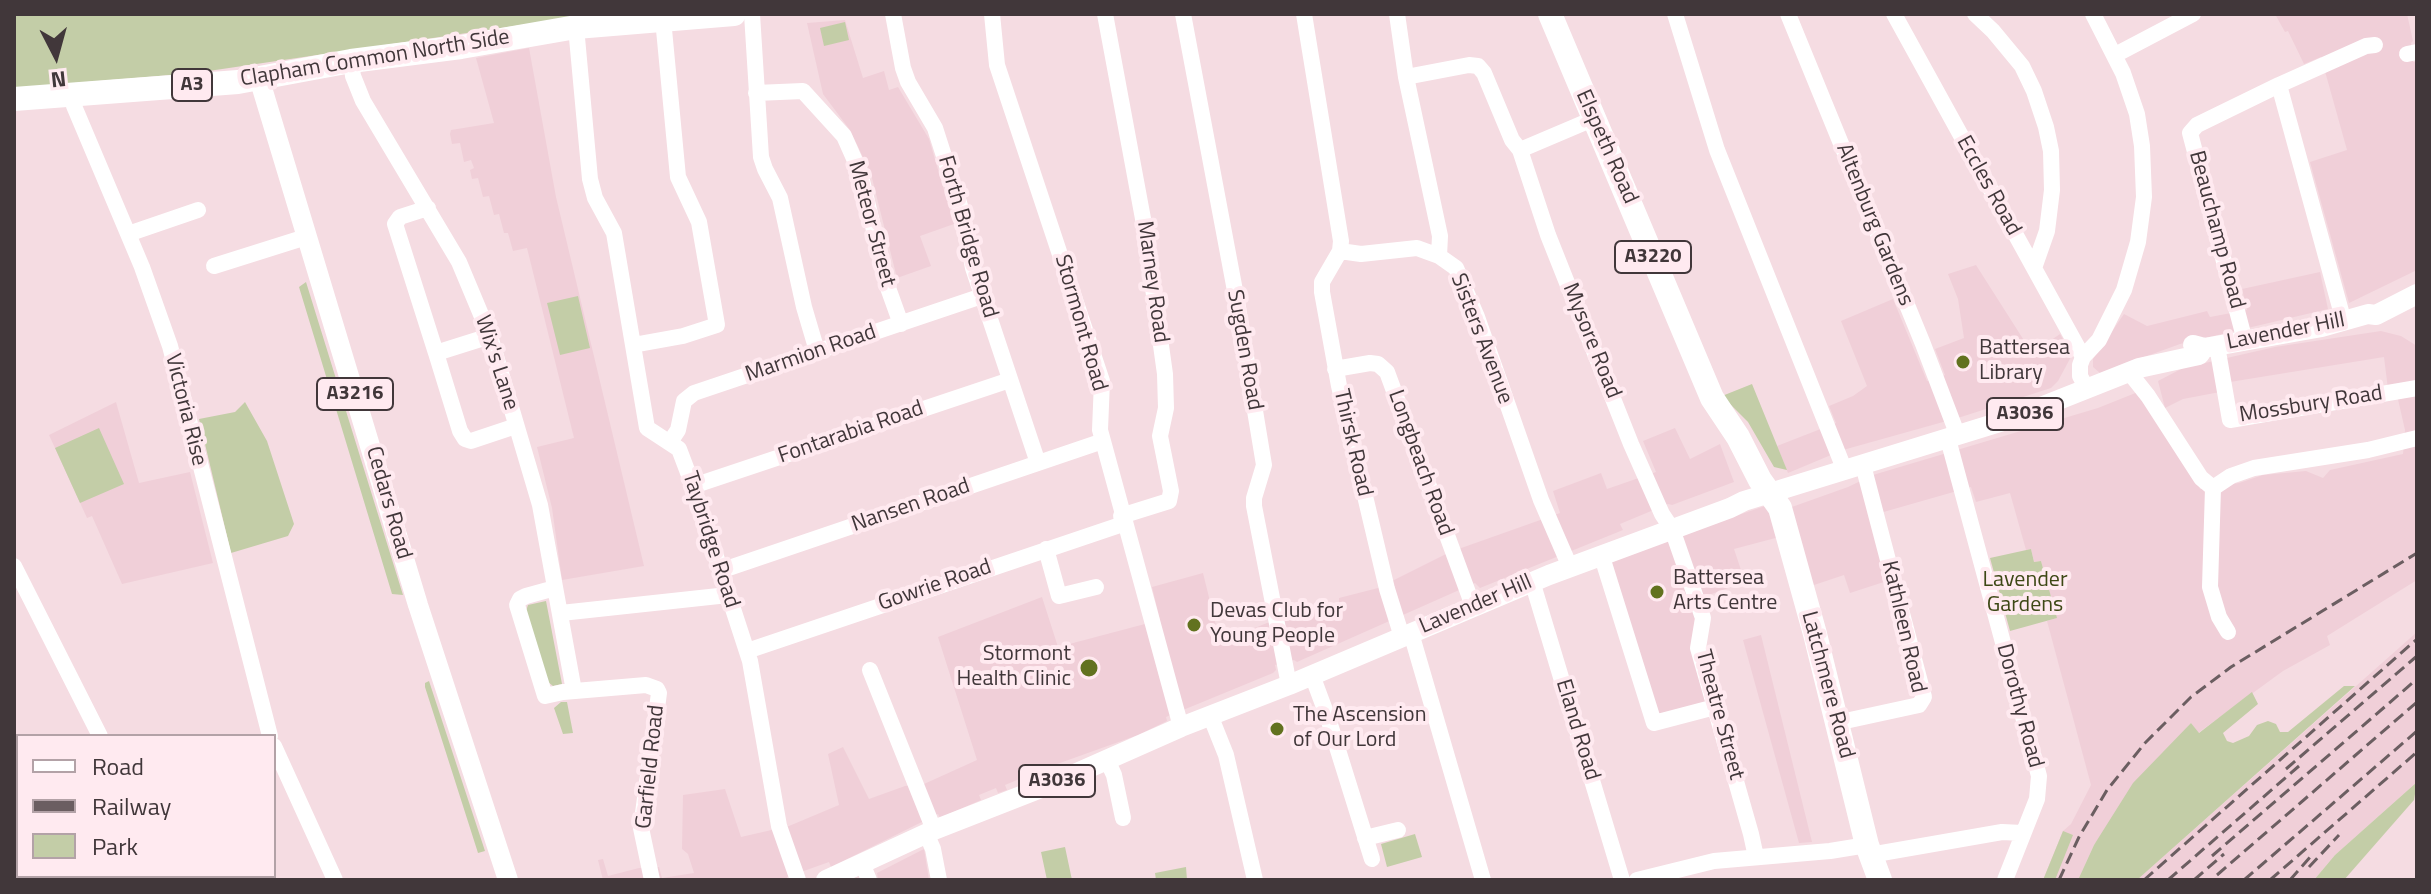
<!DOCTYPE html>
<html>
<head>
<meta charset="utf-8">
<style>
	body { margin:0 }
	#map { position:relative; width:2431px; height:894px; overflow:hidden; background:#f5dce2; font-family:"Titillium Web",sans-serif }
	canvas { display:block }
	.frame { position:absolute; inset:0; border:16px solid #41373a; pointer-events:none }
	.legend { position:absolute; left:16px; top:734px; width:260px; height:144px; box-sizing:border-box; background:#ffeaf0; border:2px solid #b3a2a7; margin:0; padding:10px 14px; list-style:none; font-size:24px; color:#41373a }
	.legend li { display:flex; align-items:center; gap:16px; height:40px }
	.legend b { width:40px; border:2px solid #b3a2a7 }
	.north { position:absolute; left:16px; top:16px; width:80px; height:80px; -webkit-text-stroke:6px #ffeaf0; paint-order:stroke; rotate:174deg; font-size:22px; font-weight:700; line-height:32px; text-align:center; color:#41373a }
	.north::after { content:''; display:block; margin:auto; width:28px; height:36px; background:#41373a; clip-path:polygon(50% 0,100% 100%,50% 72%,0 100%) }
</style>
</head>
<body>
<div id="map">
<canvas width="2431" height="894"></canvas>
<div class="frame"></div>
<ul class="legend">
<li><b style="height:10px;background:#fff"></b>Road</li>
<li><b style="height:10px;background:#6b5e61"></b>Railway</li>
<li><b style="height:22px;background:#c3cda7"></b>Park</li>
</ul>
<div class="north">N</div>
</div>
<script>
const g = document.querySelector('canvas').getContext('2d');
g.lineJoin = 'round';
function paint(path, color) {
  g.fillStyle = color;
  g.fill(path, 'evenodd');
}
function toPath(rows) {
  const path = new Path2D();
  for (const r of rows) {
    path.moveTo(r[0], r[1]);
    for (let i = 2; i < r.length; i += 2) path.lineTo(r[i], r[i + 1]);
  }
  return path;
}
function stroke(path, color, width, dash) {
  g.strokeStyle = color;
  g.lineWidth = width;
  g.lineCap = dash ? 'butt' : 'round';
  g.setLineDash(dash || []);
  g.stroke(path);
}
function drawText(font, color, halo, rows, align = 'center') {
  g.font = font + ' "Titillium Web",sans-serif';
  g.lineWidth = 8;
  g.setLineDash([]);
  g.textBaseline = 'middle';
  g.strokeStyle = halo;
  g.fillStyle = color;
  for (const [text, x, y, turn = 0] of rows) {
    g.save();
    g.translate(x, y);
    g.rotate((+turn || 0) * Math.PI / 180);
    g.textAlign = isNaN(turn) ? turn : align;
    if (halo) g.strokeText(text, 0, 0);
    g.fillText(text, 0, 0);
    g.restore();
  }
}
const built = toPath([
	[2275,14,2407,14,2413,41,2411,43,2413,62,2417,62,2417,270,2349,303,2310,162,2347,150,2321,57,2304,64,2288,31,2285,32],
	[845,20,863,78,884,71,889,90,898,87,929,139,954,224,920,236,931,266,897,278,871,174,850,130,823,94,807,23],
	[529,48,556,197,644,566,562,580,552,508,537,447,574,438,527,248,513,251,508,233,504,233,499,214,494,215,489,196,483,197,478,178,472,179,470,170,474,168,471,160,464,162,460,143,452,144,450,134,451,130,494,123,476,58],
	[1976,265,2032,353,2060,334,2072,355,2058,381,2051,388,1961,417,1843,450,1788,473,1777,446,1836,423,1829,406,1853,396,1867,386,1841,321,1893,299,1927,381,1945,375,1935,349,1964,338,1958,299,1948,274],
	[2320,272,2328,309,2180,344,2100,373,2093,367,2093,359,2124,314,2147,326,2207,311,2210,317,2247,310,2242,289],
	[2381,331,2401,336,2417,346,2417,580,2327,636,2330,645,2283,671,2198,733,2191,723,2094,845,2078,880,2043,880,2063,831,2071,824,2091,785,2047,621,2056,618,2051,598,2041,561,2034,562,2031,549,2026,550,2010,493,1976,502,1971,487,1873,515,1890,580,1850,593,1844,575,1811,586,1789,508,1848,487,1873,475,2098,408,2138,392,2196,477,2200,489,2239,483,2263,475,2306,471,2323,478,2330,470,2403,454,2405,430,2397,395,2388,389,2384,357,2230,382,2220,392,2183,399,2165,408,2158,381,2183,368,2275,347],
	[116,402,139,483,190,472,213,563,122,584,92,516,87,518,49,435],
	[1675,428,1690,459,1720,444,1734,482,1672,505,1668,504,1620,524,1623,530,1480,588,1475,583,1297,662,1294,660,1275,665,1276,670,1273,673,1166,717,1167,721,1138,735,1046,768,1005,785,1007,790,998,793,996,788,979,795,981,800,940,818,938,814,831,867,829,862,787,877,787,880,603,880,598,860,603,859,608,876,639,868,659,867,662,878,694,873,688,854,682,849,683,795,725,789,741,837,789,826,839,805,828,754,843,747,869,799,905,786,924,784,977,760,938,637,1042,597,1058,647,1160,620,1152,587,1203,573,1220,642,1267,623,1284,619,1286,616,1339,602,1339,598,1378,588,1450,552,1560,513,1553,491,1601,473,1607,489,1656,472,1643,441],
	[1768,505,1783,536,1734,549,1745,582,1706,596,1702,608,1707,706,1656,714,1609,559],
	[2417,632,2417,782,2335,855,2314,880,2137,880],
	[1761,635,1812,842,1799,843,1743,640],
	[924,849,929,880,875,880,878,879,877,873]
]);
const green = toPath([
	[14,14,596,14,195,73,14,88],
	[845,22,849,40,824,46,820,28],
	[306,282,403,595,392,594,299,287],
	[578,296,590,348,560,355,547,303],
	[1752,384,1787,470,1774,467,1748,422,1722,396],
	[245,402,267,441,294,524,288,536,231,553,199,419,235,412],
	[99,428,124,484,80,503,55,448],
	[2031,549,2034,562,2041,561,2057,618,2010,631,1990,558],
	[546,601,562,684,553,686,548,682,526,611,528,605],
	[429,681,485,851,478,853,425,687,425,683],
	[2344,686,2355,686,2137,880,2078,880,2094,845,2133,783,2191,723,2199,733,2252,692,2258,704,2223,733,2227,741,2233,743,2249,736,2257,725,2268,721,2276,724,2280,732,2288,732],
	[561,702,567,702,573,733,563,734,554,708],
	[2417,782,2414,800,2344,880,2314,880,2335,855],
	[2063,831,2073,835,2055,880,2043,880],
	[1415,834,1422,857,1387,867,1381,844],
	[1065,847,1072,880,1047,880,1041,852],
	[1186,867,1187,880,1156,880,1155,873]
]);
const minor = toPath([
	[752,14,761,157,765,169,780,198,804,307,817,351],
	[893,14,903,68,908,82,935,128,962,212,973,268,1038,463],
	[992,14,997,65,1102,381,1100,430,1181,727],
	[1105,14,1144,224,1165,374,1166,408,1160,436,1171,491,1169,501,1121,516],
	[1183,14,1236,296,1264,465,1254,498,1254,506,1289,685],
	[1304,14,1341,241,1340,251,1322,282,1322,292,1339,386,1387,589,1402,637],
	[1397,14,1406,77,1440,236,1439,256],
	[1675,14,1717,150,1845,471],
	[1788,14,1923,344,1958,436],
	[1894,14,2083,357],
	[1975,14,1993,31,2022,66,2034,91,2046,127,2051,151,2052,190,2047,231,2034,268],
	[576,27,590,179,595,198,614,233,647,428,679,449,693,486,750,661,779,826,798,880],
	[2407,54,2417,52],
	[2115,55,2193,14],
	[351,61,353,76,363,101,459,262,490,336,540,505,574,691],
	[1406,77,1469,65,1478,66,1484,73,1512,140,1520,150],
	[2279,85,2344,322],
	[73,93,74,106,142,267,170,346,270,736],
	[756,93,803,91,844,136,860,172,887,285,901,324],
	[1593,119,1520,150,1548,235,1631,444,1662,514,1672,529,1703,618,1698,648,1751,834,1756,857],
	[428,208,400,217,395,224,436,353,490,336],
	[128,234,198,210],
	[1340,251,1361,254,1417,248,1439,256,1456,268,1477,317,1541,500,1570,567],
	[214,266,306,237],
	[2245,341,2190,133,2197,125,2279,85,2366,46,2375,45],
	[633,345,683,336,717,325,699,222,678,177,663,19],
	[2217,346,2230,420,2417,388],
	[436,353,460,431,465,439,471,441,516,426],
	[1335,369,1370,363,1378,364,1387,372,1473,606],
	[2129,372,2148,396,2201,478,2213,488],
	[2087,389,2080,376,2080,365,2083,357,2099,340,2124,290,2138,242,2144,197,2142,146,2137,114,2123,73,2093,14],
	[1948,439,2039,776,2037,799,2005,880],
	[670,442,678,430,684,401,694,393,982,296],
	[693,486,1010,380],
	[2213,488,2231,476,2254,468,2368,450,2417,438],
	[2213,488,2210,587,2219,617,2228,632],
	[1046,549,1059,596,1096,587],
	[1602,557,1654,723,1715,707],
	[14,566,100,736],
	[720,571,1103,441],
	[1532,581,1622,880],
	[555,588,526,596,520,599,517,605,545,696,563,692,646,685,657,689,659,693,641,828,652,880],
	[561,613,728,595],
	[1411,633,1483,880],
	[747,651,1123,524],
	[870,670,934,830],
	[1312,675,1328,718,1372,859],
	[1210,715,1226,755,1255,880],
	[1836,723,1919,705,1924,697,1863,465],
	[274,746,335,880],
	[1107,760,1114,775,1123,818],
	[926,833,933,849,939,880],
	[1365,838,1398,830],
	[1870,855,2002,832,2022,833],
	[862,863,869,880],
	[171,876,173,880],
	[1637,880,1714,861,1830,851,1867,845]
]);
const major = toPath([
	[259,78,418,605,508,880],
	[2193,345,2204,348,2322,327,2368,314,2376,315,2417,294],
	[826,880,934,830,1059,781,1181,727,1289,685,1549,575,1730,508,1744,501,2013,418,2139,368,2199,355,2204,348]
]);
const highway = toPath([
	[1550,14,1712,398,1738,437,1760,480,1780,508,1815,634,1867,845,1880,880],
	[14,99,238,82,351,61,461,47,576,27,734,14]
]);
const rail = toPath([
	[2286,769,2417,656],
	[2212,856,2417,679],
	[2309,867,2339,835],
	[2217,875,2417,702],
	[2059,880,2079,837,2107,790,2145,743,2191,697,2231,667,2417,553],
	[2144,880,2417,639],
	[2168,880,2299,766],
	[2194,880,2224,854],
	[2244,880,2417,731],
	[2270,880,2417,752],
	[2290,880,2311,856]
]);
const markers = [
	[1963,362,8,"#62721f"],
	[1657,592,8,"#62721f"],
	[1194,625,8,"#62721f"],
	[1089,668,10,"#62721f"],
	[1277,729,8,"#62721f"]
];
const shields = [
	[192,85,40],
	[1653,257,76],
	[355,394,76],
	[2025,414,76],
	[1057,781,76]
];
const shieldNames = [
	["A3",192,85],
	["A3220",1653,257],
	["A3216",355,394],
	["A3036",2025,414],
	["A3036",1057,781]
];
const streetNames = [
	["Clapham Common North Side",375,59,-9],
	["Elspeth Road",1606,147,66],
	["Eccles Road",1988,186,61],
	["Meteor Street",871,224,75],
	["Altenburg Gardens",1874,225,68],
	["Beauchamp Road",2216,230,75],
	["Forth Bridge Road",967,237,74],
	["Marney Road",1152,282,82],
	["Stormont Road",1080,323,74],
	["Lavender Hill",2286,332,-11],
	["Sisters Avenue",1481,339,69],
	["Mysore Road",1591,341,68],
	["Sugden Road",1244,350,80],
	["Marmion Road",811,354,-19],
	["Wix's Lane",496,363,72],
	["Mossbury Road",2311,405,-9],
	["Victoria Rise",185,410,76],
	["Fontarabia Road",851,433,-19],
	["Thirsk Road",1352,443,77],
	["Longbeach Road",1420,463,70],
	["Cedars Road",388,503,74],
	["Nansen Road",911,506,-19],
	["Taybridge Road",710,540,72],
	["Gowrie Road",935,586,-19],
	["Lavender Hill",1476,605,-23],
	["Kathleen Road",1903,627,77],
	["Latchmere Road",1827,685,75],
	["Dorothy Road",2019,706,75],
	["Theatre Street",1719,715,75],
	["Eland Road",1577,730,73],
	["Garfield Road",651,767,-84]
];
const poiNames = [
	["Battersea",1979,349],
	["Library",1979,374],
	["Battersea",1673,579],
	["Arts Centre",1673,604],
	["Devas Club for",1210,612],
	["Young People",1210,637],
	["Stormont",1071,655,"right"],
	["Health Clinic",1071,680,"right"],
	["The Ascension",1293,716],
	["of Our Lord",1293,741]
];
const parkNames = [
	["Lavender",2025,581],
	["Gardens",2025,606]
];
paint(built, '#f0cfd8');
paint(green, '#c3cda7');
stroke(minor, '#fff', 16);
stroke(major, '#fff', 20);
stroke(highway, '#fff', 24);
stroke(rail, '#6b5e61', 3, [12, 6]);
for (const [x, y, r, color] of markers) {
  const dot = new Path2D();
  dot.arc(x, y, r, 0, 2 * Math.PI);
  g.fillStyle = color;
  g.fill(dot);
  stroke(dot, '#ffeaf0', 3);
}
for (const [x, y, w] of shields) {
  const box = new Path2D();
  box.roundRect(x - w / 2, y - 16, w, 32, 6);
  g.fillStyle = '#ffeaf0';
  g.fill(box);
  stroke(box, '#41373a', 2);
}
drawText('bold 20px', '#41373a', null, shieldNames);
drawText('22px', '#41373a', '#ffeaf0', streetNames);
drawText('22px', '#41373a', '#ffeaf0', poiNames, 'left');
drawText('22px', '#3d4815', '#ffeaf0', parkNames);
</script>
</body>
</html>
